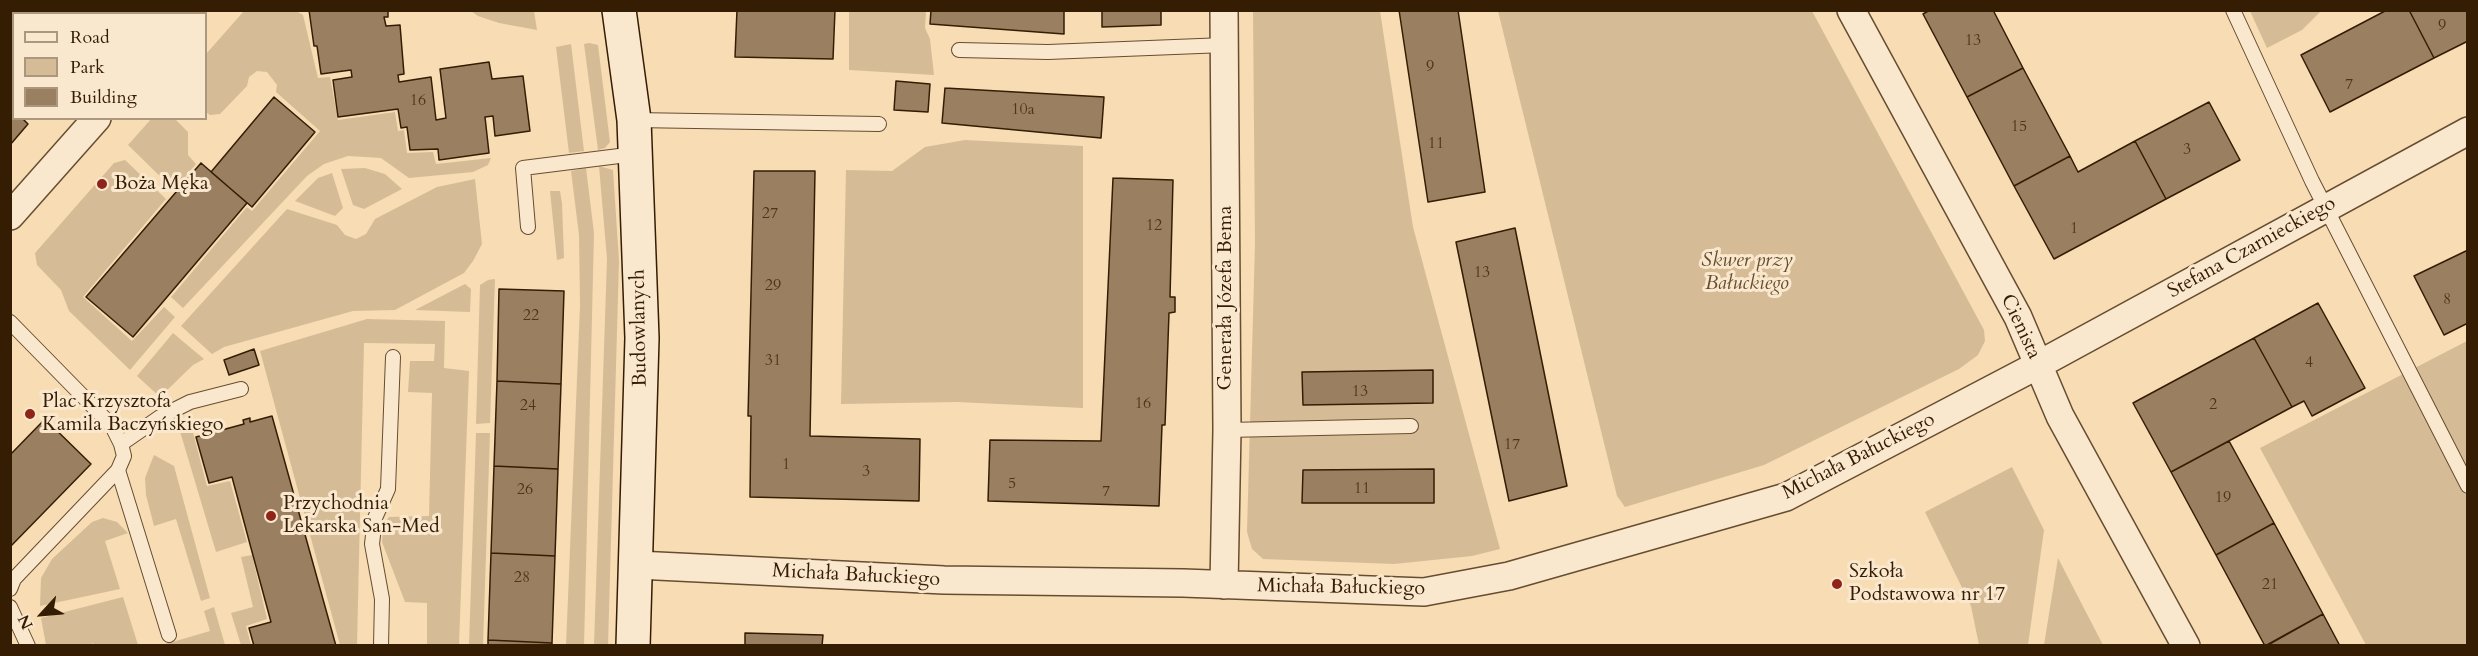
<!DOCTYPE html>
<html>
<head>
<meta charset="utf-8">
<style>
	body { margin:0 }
	#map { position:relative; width:2478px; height:656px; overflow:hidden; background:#f7dcb4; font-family:Cardo,serif }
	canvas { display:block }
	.frame { position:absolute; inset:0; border:12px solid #351d04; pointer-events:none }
	.legend { position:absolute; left:12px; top:12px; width:195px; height:108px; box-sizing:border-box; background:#fae8ce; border:2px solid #ab977d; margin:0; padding:8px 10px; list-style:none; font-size:18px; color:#351d04 }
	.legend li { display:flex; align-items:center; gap:12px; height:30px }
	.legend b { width:30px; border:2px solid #ab977d }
	.north { position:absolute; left:12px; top:584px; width:60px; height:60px; -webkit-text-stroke:4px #fae8ce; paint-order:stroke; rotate:244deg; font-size:16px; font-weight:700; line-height:24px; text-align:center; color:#351d04 }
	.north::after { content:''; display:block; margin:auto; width:21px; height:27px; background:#351d04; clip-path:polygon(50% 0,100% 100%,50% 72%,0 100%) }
</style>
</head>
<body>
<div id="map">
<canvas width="2478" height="656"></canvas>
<div class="frame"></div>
<ul class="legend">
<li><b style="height:8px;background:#fae8ce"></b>Road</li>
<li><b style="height:16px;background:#d6bc96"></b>Park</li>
<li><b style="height:16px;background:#9a8060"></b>Building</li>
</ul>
<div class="north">N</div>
</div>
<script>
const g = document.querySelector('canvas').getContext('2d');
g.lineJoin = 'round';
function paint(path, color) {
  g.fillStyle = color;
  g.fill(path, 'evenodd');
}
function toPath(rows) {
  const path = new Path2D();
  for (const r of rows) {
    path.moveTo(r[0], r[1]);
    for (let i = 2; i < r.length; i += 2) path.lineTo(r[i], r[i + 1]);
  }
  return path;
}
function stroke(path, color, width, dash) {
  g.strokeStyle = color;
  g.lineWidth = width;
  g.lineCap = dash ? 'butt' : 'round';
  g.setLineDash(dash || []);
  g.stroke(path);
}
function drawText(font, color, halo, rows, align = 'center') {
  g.font = font + ' Cardo,serif';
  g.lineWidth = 6;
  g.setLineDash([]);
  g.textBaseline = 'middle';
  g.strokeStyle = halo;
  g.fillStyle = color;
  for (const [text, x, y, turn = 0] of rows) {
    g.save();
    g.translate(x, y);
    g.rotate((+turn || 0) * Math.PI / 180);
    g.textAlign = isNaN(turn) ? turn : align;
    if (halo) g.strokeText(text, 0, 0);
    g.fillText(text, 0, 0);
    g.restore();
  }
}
const green = toPath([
	[244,11,296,11,303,15,318,78,330,77,338,120,395,112,398,131,404,130,407,153,433,152,436,164,491,158,488,165,473,172,409,178,381,158,348,156,324,164,307,176,183,308,171,297,247,207,252,211,320,131,276,92,277,85,267,72,257,71,249,77,247,86,220,114,210,115,206,112,206,54],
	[471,11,534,11,537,30,499,23,478,16],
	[849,11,926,11,925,28,930,39,934,75,849,70],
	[1253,11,1380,11,1413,227,1500,549,1472,556,1394,564,1263,559,1252,549,1247,532,1255,243],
	[1498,11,1812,11,1984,330,1985,341,1978,355,1959,369,1764,465,1625,507,1617,496],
	[2250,11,2321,11,2302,30,2267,48],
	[589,43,598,45,610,142,605,148,598,150,584,44],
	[571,44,584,151,569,153,556,47],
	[152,118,175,119,188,132,188,155,196,164,174,190,128,145],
	[965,140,1083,146,1083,408,957,402,841,404,846,170,892,171,925,147],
	[125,160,166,199,83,297,132,341,164,307,175,317,130,370,69,311,61,290,37,265,35,253,114,163],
	[599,166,613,170,619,261,608,646,594,645,607,259],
	[365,168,385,174,402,189,364,209,353,205,341,169],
	[586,168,594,233,585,607,584,645,566,646,580,306,579,235,571,171],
	[332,173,343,208,335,216,295,201,318,178],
	[475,179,482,244,473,261,464,273,395,310,353,311,224,347,212,354,181,326,287,209,337,225,345,235,356,239,366,234,375,219,437,187],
	[550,191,560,191,562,203,564,258,557,260],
	[495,279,490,423,476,424,480,285,488,280],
	[465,284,471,289,470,312,415,310],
	[367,319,445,321,444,368,469,371,459,645,427,645,427,603,405,602,382,542,383,526,389,517,429,516,432,393,408,392,410,361,434,361,435,344,364,343,357,645,340,645,260,351],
	[173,333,204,359,193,365,160,397,137,376],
	[2467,341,2467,645,2366,645,2260,448],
	[191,425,207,486,230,481,247,542,216,552,179,428],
	[476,433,490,433,483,646,469,645],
	[154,455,174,466,210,598,201,601,176,519,154,526,146,495,145,478],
	[2012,467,2044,530,2028,645,1979,645,1971,606,1925,512],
	[103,518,117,522,128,533,105,541,120,589,40,606,41,578,52,559,92,522],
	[252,555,267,619,246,626,251,645,241,645,231,613,253,607,241,557],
	[2058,558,2103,645,2044,645],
	[123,597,138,645,94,645,93,643,88,646,46,645,41,618],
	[214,607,225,645,162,645,210,631,204,611]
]);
const building = toPath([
	[41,10,126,10,123,14,38,14,41,10],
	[309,10,388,10,388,17,384,17,386,26,400,25,404,74,398,75,399,82,431,77,436,120,446,118,440,69,489,62,492,79,523,76,530,131,495,136,493,116,485,117,489,153,439,160,438,149,410,150,407,127,401,128,398,109,338,117,333,80,352,77,351,70,321,74,317,46,314,46,309,10],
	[737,10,835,10,833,59,735,57,737,10],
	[931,10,1064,10,1064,34,930,24,931,10],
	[1102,10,1161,10,1161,25,1102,27,1102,10],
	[1399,10,1458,10,1485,192,1428,202,1399,10],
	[1930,10,1993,10,2023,68,1967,97,1923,14,1930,10],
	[2387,10,2409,10,2434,58,2330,112,2301,55,2387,10],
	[2409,10,2468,10,2468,41,2434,58,2409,10],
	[14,42,14,112,10,109,10,46,14,42],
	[2023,68,2070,156,2014,186,1967,97,2023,68],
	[896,81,930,84,928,112,894,110,896,81],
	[945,88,1104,97,1101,138,942,123,945,88],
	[274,97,315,132,252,207,211,172,274,97],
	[2209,102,2240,160,2166,199,2135,141,2209,102],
	[10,109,14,112,14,118,22,118,28,124,10,145,10,109],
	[2135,141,2166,199,2054,259,2014,186,2070,156,2078,172,2135,141],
	[201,163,247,203,133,337,86,297,201,163],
	[754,171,815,171,810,436,920,439,919,501,750,497,751,416,748,416,754,171],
	[1113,178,1173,180,1170,297,1175,297,1175,312,1169,313,1165,425,1162,425,1159,506,988,501,990,440,1101,441,1113,178],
	[1515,228,1567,486,1509,501,1456,242,1515,228],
	[2468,250,2468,323,2444,335,2414,276,2468,250],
	[499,289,564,291,561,384,497,381,499,289],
	[2318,303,2365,388,2312,416,2304,401,2292,407,2254,338,2318,303],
	[2254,338,2292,407,2171,472,2133,403,2254,338],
	[254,349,259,365,229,375,224,360,254,349],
	[1433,370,1433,403,1303,405,1302,372,1433,370],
	[497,381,561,384,558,469,494,466,497,381],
	[272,416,336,646,254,646,249,628,271,622,251,548,232,477,209,483,196,437,244,424,243,420,250,418,250,422,272,416],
	[45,419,91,464,10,547,10,455,45,419],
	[2229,441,2274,523,2216,555,2171,472,2229,441],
	[494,466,558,469,555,556,491,553,494,466],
	[1434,469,1434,503,1302,503,1303,470,1434,469],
	[2274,523,2323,614,2265,646,2216,555,2274,523],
	[491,553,555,556,552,643,488,640,491,553],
	[2323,614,2340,646,2266,646,2323,614],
	[745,633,823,635,822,646,745,646,745,633],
	[488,640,552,643,552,646,488,646,488,640]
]);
const lane = toPath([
	[2233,10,2312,181,2468,486],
	[959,50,1048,52,1225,45],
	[634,120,879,124],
	[528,227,523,168,635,154],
	[10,322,112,426,121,444,124,456,118,470,14,579,10,589],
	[1227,430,1411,426],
	[121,444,160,417,190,402,241,389],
	[118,470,169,635],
	[10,607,28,646],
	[381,646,382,599,372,544,375,518,388,489,393,357]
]);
const street = toPath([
	[1224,10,1227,430,1224,585],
	[1851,10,2018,317,2060,416,2186,646],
	[183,14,186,10],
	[10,216,97,118],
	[637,565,944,580,1183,583,1424,592,1509,576,1786,497,2038,365,2468,131]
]);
const secondary = toPath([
	[619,10,634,120,642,338,633,646]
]);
const markers = [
	[102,184,6,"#8f2418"],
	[30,414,6,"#8f2418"],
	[271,516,6,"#8f2418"],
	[1837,584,6,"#8f2418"]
];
const numberNames = [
	["9",2442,26],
	["13",1973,41],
	["9",1430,67],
	["7",2349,85],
	["16",418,101],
	["10a",1023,110],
	["15",2019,127],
	["11",1436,144],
	["3",2187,150],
	["27",770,214],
	["12",1154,226],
	["1",2074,229],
	["13",1482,273],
	["29",773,286],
	["8",2447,300],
	["22",531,316],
	["31",773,361],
	["4",2309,363],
	["13",1360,392],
	["16",1143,404],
	["2",2213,405],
	["24",528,406],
	["17",1512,445],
	["1",786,465],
	["3",866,472],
	["5",1012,484],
	["11",1362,489],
	["26",525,490],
	["7",1106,492],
	["19",2223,498],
	["28",522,578],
	["21",2270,585]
];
const poiNames = [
	["Boża Męka",114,184],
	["Plac Krzysztofa",42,402],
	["Kamila Baczyńskiego",42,425],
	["Przychodnia",283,504],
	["Lekarska San-Med",283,527],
	["Szkoła",1849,572],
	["Podstawowa nr 17",1849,595]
];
const streetNames = [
	["Stefana Czarnieckiego",2252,248,-29],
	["Generała Józefa Bema",1226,298,-90],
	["Cienista",2020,327,65],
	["Budowlanych",640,328,-91],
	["Michała Bałuckiego",1859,457,-27],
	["Michała Bałuckiego",856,576,3],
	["Michała Bałuckiego",1341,588,1]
];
const parkNames = [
	["Skwer przy",1747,261],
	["Bałuckiego",1747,284]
];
paint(green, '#d6bc96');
paint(building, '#9a8060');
stroke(building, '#351d04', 1.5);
stroke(lane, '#664d30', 16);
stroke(street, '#664d30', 30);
stroke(secondary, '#351d04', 36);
stroke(lane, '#fae8ce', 14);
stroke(street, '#fae8ce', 27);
stroke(secondary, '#fae8ce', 33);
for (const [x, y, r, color] of markers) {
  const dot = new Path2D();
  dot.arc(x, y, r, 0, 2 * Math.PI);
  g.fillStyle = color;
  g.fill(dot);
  stroke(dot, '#fae8ce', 2);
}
drawText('16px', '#4e361b', null, numberNames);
drawText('20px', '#351d04', '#fae8ce', poiNames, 'left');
drawText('20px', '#351d04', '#fae8ce', streetNames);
drawText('italic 20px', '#654d30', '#fae8ce', parkNames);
</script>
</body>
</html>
